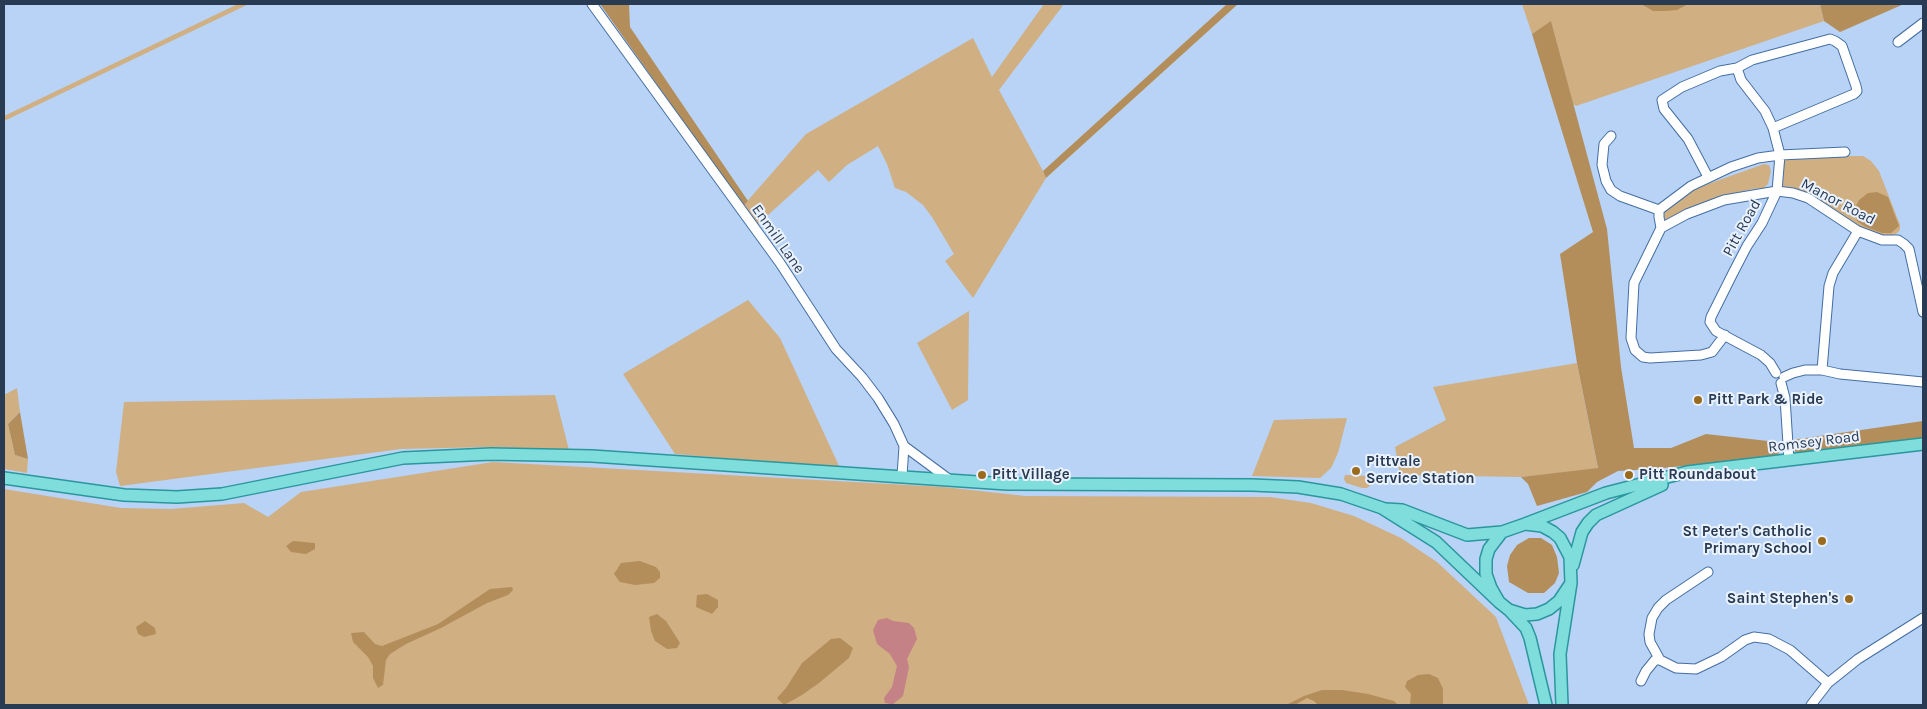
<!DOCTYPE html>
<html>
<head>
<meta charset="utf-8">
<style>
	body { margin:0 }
	#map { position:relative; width:1927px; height:709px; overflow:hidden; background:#b8d3f6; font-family:Karla,sans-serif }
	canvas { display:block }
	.frame { position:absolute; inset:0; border:5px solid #293b52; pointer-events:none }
</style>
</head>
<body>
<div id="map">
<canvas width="1927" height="709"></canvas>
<div class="frame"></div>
</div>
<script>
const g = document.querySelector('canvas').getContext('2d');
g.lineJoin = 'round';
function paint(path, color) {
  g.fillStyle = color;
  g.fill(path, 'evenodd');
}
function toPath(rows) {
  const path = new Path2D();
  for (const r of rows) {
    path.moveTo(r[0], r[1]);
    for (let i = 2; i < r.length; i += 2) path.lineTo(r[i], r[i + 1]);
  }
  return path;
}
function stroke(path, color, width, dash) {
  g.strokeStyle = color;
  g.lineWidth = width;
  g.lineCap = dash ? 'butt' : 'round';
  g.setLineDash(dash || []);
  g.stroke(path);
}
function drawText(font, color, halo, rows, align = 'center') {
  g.font = font + ' Karla,sans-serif';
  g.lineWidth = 4;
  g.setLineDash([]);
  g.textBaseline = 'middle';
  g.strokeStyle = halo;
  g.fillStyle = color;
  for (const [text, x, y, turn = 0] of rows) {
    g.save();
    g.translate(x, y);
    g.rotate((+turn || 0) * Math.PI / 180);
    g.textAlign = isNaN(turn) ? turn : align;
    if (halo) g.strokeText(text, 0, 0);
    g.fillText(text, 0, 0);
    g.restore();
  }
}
const green = toPath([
	[238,4,249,4,4,121,4,116],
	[1044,4,1064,4,999,90,1043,171,1046,178,973,298,945,261,954,254,932,217,923,205,906,192,895,188,887,164,878,146,847,165,829,182,818,170,758,224,743,206,806,134,973,38,992,77],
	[1522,4,1820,4,1824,21,1576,106,1573,104,1551,22,1532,34],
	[1824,156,1863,156,1871,161,1879,171,1900,225,1900,230,1896,234,1883,237,1858,226,1783,187,1784,158],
	[1764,164,1769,165,1771,171,1768,184,1764,188,1753,189,1723,196,1666,221,1662,212,1694,189],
	[748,300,780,338,840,468,675,454,623,374],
	[969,311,968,400,952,410,917,343],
	[1577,363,1598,469,1521,477,1400,475,1395,447,1446,420,1433,387],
	[17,388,20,412,8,424,15,455,28,459,27,473,4,469,4,395],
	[555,395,569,450,491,447,401,449,120,486,116,472,124,402],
	[1347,418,1338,453,1331,468,1320,478,1252,476,1274,420],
	[493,462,944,487,1025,496,1270,497,1311,503,1354,516,1401,538,1437,562,1496,617,1529,705,4,705,4,489,121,508,171,509,244,503,268,517,301,492],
	[1345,475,1369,476,1372,478,1372,484,1367,488,1362,488,1346,483,1344,479]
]);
const forest = toPath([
	[600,4,629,4,630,27,748,201,743,206],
	[1227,4,1238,4,1046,178,1043,171],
	[1636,4,1688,4,1677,10,1666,11,1653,11,1643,5],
	[1820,4,1904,4,1840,32,1824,21],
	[1551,21,1607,229,1621,367,1634,448,1671,448,1706,434,1777,442,1779,456,1654,469,1618,471,1597,482,1587,492,1537,506,1528,484,1521,477,1598,468,1577,363,1560,254,1593,232,1532,34],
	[1877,192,1888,197,1899,226,1891,233,1882,233,1866,227,1857,221,1855,208,1859,200,1868,193],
	[20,412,28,459,15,455,8,424],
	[1923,421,1923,440,1796,454,1792,440],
	[1529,538,1541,538,1552,545,1557,557,1559,573,1555,583,1544,593,1528,593,1509,582,1507,566,1510,555,1517,545],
	[293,541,315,543,315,549,306,554,291,552,286,546],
	[640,561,656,567,660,572,660,578,654,583,635,585,620,582,614,574,621,563],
	[512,587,513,590,508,595,487,603,441,628,406,644,390,654,386,660,383,685,378,688,373,678,373,666,368,657,353,642,351,633,364,632,375,644,382,646,438,624,490,589],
	[707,594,718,600,718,607,712,614,696,607,697,595],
	[657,614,666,621,680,643,677,648,667,649,655,641,651,631,649,617],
	[145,621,155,628,156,634,144,637,138,634,136,627],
	[840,638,853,648,849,658,819,683,802,695,784,705,777,698,786,688,802,663,831,639],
	[1429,674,1438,678,1443,689,1443,705,1410,705,1411,694,1405,687,1407,681,1418,675],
	[1322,690,1342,690,1368,694,1394,701,1398,705,1318,705,1314,701,1307,698,1295,705,1286,705,1304,696]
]);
const water = toPath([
	[887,618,893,621,909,623,914,628,917,639,907,659,909,667,903,696,893,704,885,703,884,698,892,687,897,666,890,654,877,644,873,630,878,620]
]);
const stream = toPath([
	[889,705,893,704]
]);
const minor = toPath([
	[592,4,780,263,836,349,862,377,878,398,894,424,904,446,950,480],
	[1898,42,1923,23],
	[1737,68,1741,80,1765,111,1773,128,1780,155,1777,191,1762,223,1747,246,1733,273,1711,317,1710,322,1716,331,1761,355,1770,363,1776,373],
	[1737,68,1752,60,1830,39,1835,41,1842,46,1856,86,1857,91,1854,94,1773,128],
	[1611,136,1604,144,1602,165,1606,181,1611,190,1620,196,1659,210],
	[1708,177,1688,139,1664,109,1662,100,1682,87,1720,71,1737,68],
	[1661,228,1659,217,1659,210,1691,186,1731,167,1758,158,1780,155,1845,152],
	[1725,335,1712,352,1701,355,1650,358,1643,357,1635,350,1631,338,1634,283,1661,228,1687,214,1724,200,1777,191,1793,193,1808,198,1858,231,1882,240,1898,240,1904,244,1909,249,1923,312],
	[1822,370,1829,286,1833,273,1858,231],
	[1784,377,1793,373,1805,370,1822,370,1840,374,1923,382],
	[1781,383,1785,398,1789,460],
	[902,476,904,446],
	[1708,572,1666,600,1658,608,1652,618,1649,634,1650,642,1660,660,1676,668,1696,669,1721,657,1745,640,1754,637,1769,639,1790,650,1828,683],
	[1641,681,1646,671,1655,660,1660,660],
	[1811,705,1828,683,1858,659,1923,618]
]);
const major = toPath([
	[4,478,124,495,177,497,222,494,403,458,491,454,592,456,1007,484,1252,485,1298,487,1341,494,1382,508,1436,542,1499,602],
	[1386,509,1402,510,1467,535,1502,532],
	[1525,524,1606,493,1687,472,1923,444],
	[1573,565,1582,532,1588,523,1596,515,1662,485],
	[1510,611,1526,628,1530,638,1546,705],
	[1562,705,1560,654,1571,583,1570,557,1560,538,1553,532,1542,526,1525,524,1502,532,1489,549,1486,559,1486,574,1491,588,1499,602,1509,610,1525,615,1537,614,1549,609,1559,601,1571,583]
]);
const markers = [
	[1698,400,5,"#9b6b1d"],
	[1356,471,5,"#9b6b1d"],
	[982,475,5,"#9b6b1d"],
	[1629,475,5,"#9b6b1d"],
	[1822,541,5,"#9b6b1d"],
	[1849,599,5,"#9b6b1d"]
];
const streetNames = [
	["Manor Road",1838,202,28],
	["Pitt Road",1742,228,-61],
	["Enmill Lane",778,239,55],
	["Romsey Road",1814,442,-7]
];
const poiNames = [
	["Pitt Park & Ride",1708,400],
	["Pittvale",1366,462],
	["Service Station",1366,479],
	["Pitt Village",992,475],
	["Pitt Roundabout",1639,475],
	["St Peter's Catholic",1812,532,"right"],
	["Primary School",1812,549,"right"],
	["Saint Stephen's",1839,599,"right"]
];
paint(green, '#d0af83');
paint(forest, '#b48e5a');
paint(water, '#c48186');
stroke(stream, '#c48186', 2.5);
stroke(minor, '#446ea2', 11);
stroke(major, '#2a969d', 14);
stroke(minor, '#fff', 9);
stroke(major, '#7fdddc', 11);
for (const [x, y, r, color] of markers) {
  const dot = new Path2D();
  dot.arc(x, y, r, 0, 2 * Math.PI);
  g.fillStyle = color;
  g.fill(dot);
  stroke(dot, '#e9f2fe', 2);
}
drawText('15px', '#293b52', '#e9f2fe', streetNames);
drawText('bold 15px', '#293b52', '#e9f2fe', poiNames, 'left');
</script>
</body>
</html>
